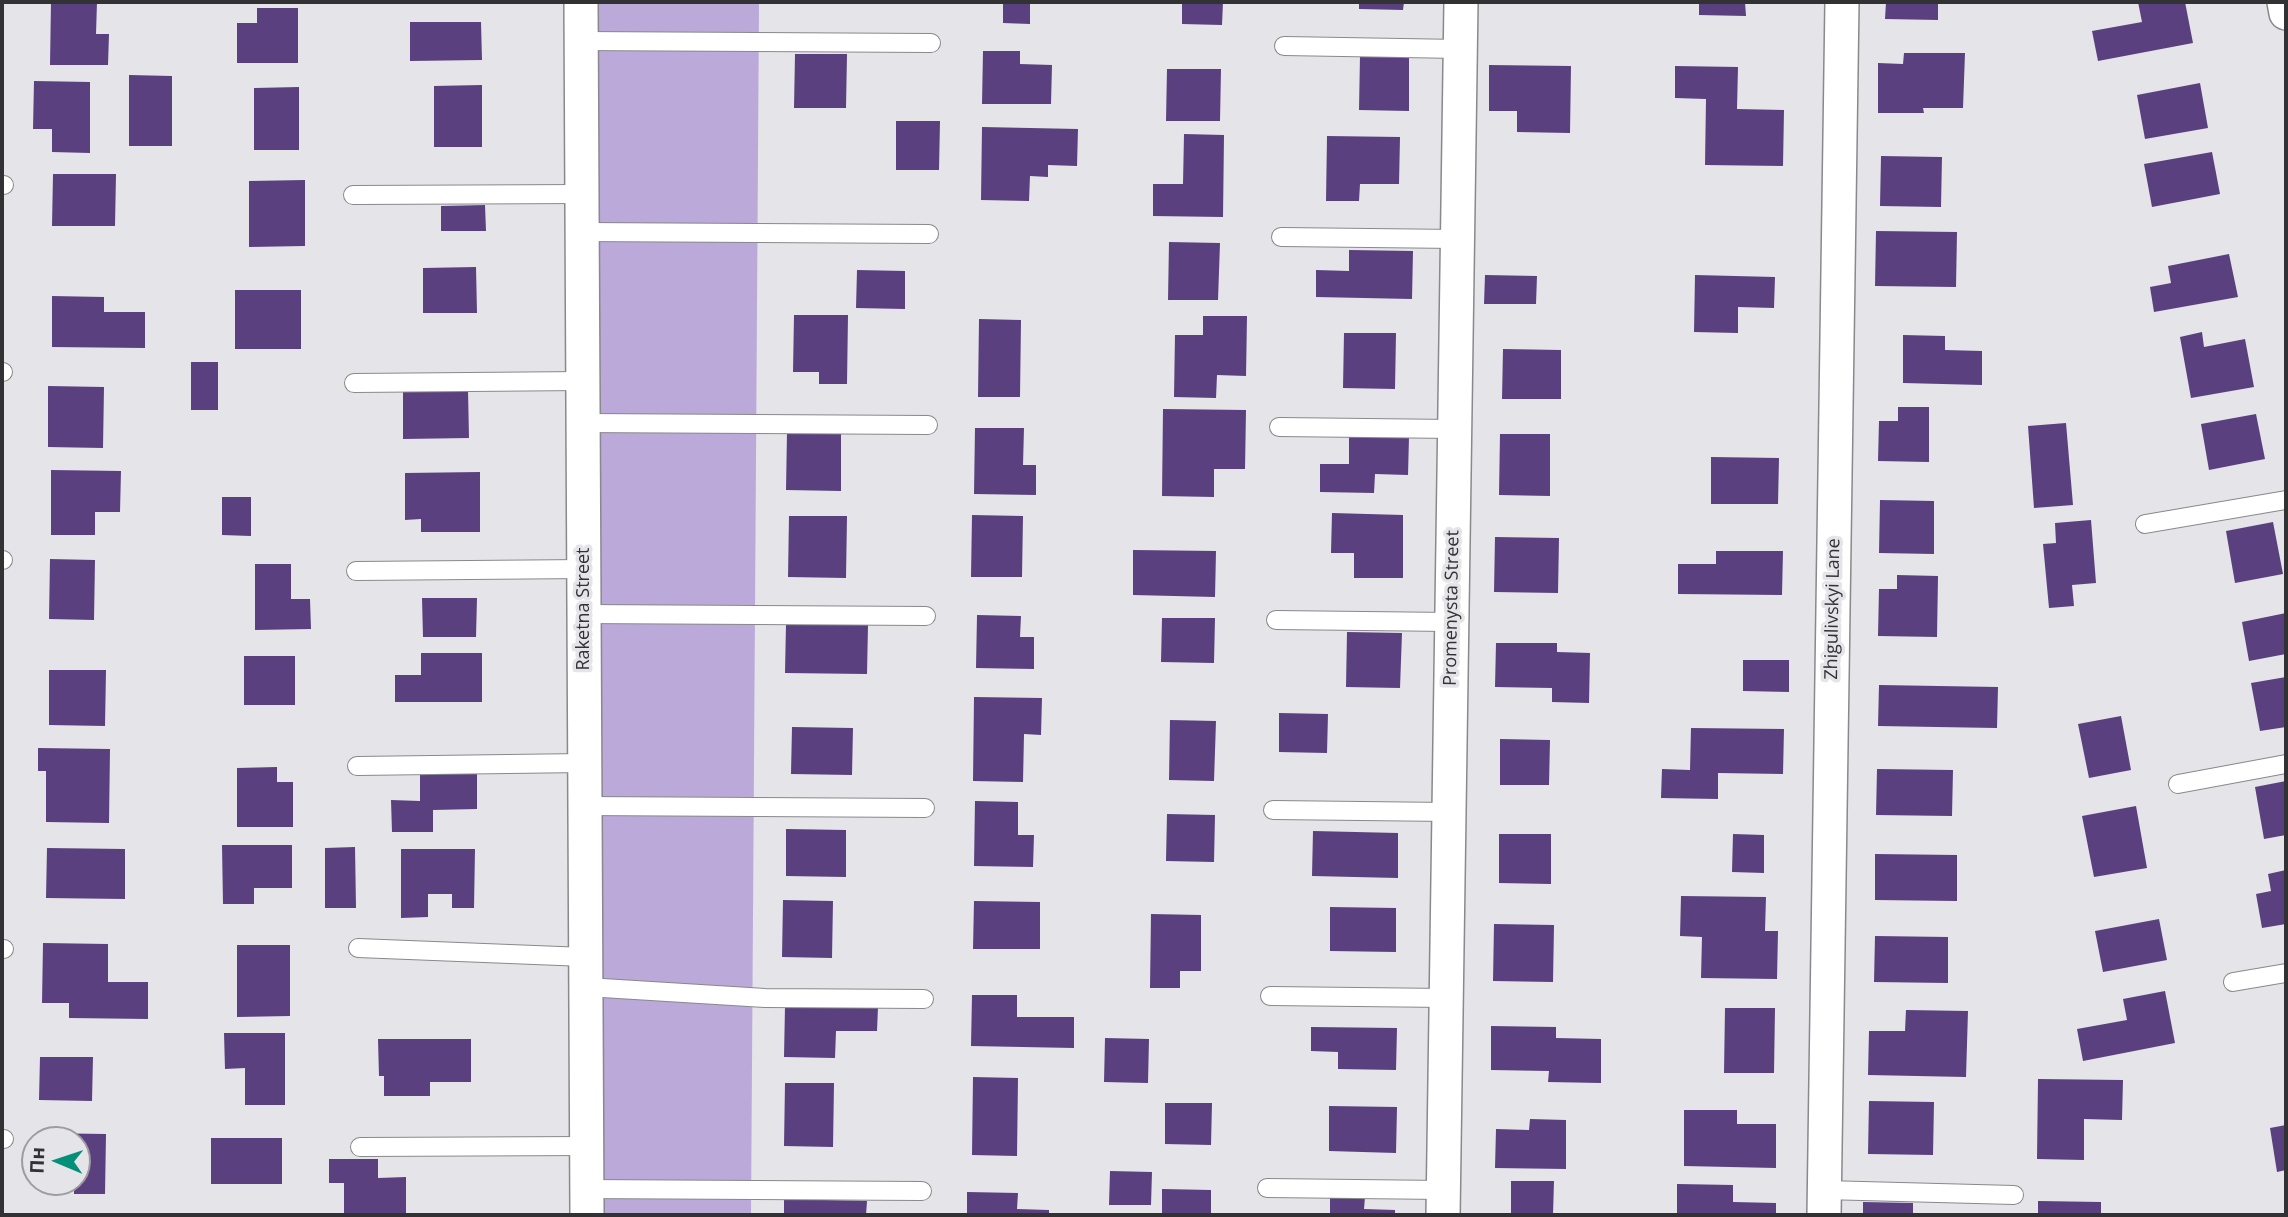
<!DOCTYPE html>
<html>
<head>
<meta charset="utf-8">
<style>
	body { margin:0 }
	#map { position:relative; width:2288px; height:1217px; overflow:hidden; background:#e5e4e8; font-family:"Open Sans",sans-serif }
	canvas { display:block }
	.frame { position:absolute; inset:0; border:4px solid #323133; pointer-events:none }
	.north { position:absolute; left:21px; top:1126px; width:70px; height:70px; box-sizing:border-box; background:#e5e4e8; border:2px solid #9d9ca0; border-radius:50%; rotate:272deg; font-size:19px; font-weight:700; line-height:28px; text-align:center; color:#323133 }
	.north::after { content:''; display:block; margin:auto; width:24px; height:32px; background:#048f78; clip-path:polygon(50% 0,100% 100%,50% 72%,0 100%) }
</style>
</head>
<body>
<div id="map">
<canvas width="2288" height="1217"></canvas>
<div class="frame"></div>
<div class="north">Пн</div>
</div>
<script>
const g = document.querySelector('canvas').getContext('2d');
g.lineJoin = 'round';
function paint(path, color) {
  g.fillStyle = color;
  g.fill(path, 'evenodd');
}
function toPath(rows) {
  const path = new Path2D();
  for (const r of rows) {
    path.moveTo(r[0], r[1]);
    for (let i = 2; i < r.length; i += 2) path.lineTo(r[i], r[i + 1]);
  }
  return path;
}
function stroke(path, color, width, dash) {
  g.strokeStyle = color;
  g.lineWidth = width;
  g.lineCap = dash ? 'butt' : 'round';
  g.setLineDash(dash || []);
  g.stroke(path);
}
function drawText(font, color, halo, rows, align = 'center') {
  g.font = font + ' "Open Sans",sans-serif';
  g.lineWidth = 7;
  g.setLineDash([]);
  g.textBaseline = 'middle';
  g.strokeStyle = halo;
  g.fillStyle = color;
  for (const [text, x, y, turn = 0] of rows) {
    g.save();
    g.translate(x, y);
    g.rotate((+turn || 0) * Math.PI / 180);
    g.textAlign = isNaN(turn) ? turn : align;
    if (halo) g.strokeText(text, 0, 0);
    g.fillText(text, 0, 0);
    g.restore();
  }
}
const green = toPath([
	[593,2,759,2,751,1215,599,1215]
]);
const building = toPath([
	[51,2,97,2,96,34,109,34,108,65,50,65],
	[1003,2,1030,2,1030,24,1003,23],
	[1182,2,1223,2,1222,25,1182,24],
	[1359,2,1404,2,1403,10,1359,9],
	[1699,2,1745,2,1746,16,1699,15],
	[1886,2,1938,2,1938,20,1885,19],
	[2138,2,2185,2,2193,43,2098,61,2092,31,2142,22],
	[257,8,298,8,298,63,237,63,237,23,257,23],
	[410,22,481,22,482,60,410,61],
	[983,51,1020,51,1020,64,1052,65,1051,104,982,104],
	[1904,53,1965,53,1963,108,1923,108,1924,113,1878,113,1878,63,1903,64],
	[795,54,847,54,846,108,794,108],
	[1360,56,1409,57,1409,111,1359,110],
	[1489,65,1571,66,1570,133,1517,132,1517,111,1489,111],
	[1675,66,1738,67,1737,109,1784,110,1783,166,1705,165,1706,99,1675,98],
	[1167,69,1221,69,1220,121,1166,121],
	[129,75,172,76,172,146,129,146],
	[34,81,90,82,90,153,52,152,52,129,33,129],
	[2200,83,2208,128,2145,139,2137,95],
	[482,85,482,147,434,147,434,86],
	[299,87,299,150,254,150,254,88],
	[896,121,940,121,939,170,896,170],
	[982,127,1078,129,1077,166,1048,165,1048,177,1030,176,1029,201,981,200],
	[1184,134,1224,135,1223,217,1153,216,1153,184,1183,184],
	[1327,136,1400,137,1399,184,1360,184,1359,201,1326,201],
	[2212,152,2220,194,2152,207,2144,164],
	[1881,156,1942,157,1941,207,1880,206],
	[53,174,116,174,115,226,52,226],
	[305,180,305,246,249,247,249,181],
	[485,205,486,231,441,231,441,206],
	[1876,231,1957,232,1956,287,1875,286],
	[1169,242,1220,243,1218,300,1168,300],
	[1349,250,1413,251,1412,299,1316,297,1316,270,1349,271],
	[2229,254,2238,297,2154,312,2150,287,2171,283,2168,266],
	[476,267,477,313,423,313,423,268],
	[857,270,905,271,905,309,856,308],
	[1485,275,1537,276,1536,304,1484,304],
	[1695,275,1775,277,1774,308,1738,307,1738,333,1694,332],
	[235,290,301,290,301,349,235,349],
	[52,296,104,297,104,312,145,312,145,348,52,347],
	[794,315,848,315,847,384,819,384,819,372,793,372],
	[1203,316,1247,316,1246,376,1217,375,1216,398,1174,397,1175,335,1203,335],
	[979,319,1021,320,1020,397,978,397],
	[2202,332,2204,347,2245,339,2254,387,2191,398,2180,337],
	[1344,333,1396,333,1395,389,1343,388],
	[1903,335,1945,336,1945,350,1982,351,1982,385,1903,383],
	[1503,349,1561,350,1561,399,1502,399],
	[191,362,218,362,218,410,191,410],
	[48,386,104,387,103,448,48,447],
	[403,390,468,390,469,438,403,439],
	[1898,407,1929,407,1929,462,1878,461,1879,421,1898,421],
	[1163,409,1246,410,1245,469,1214,469,1214,497,1162,496],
	[2256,414,2265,459,2209,470,2201,424],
	[2066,423,2073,505,2034,508,2028,426],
	[975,428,1024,428,1023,465,1036,465,1036,495,974,494],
	[787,432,841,434,841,491,786,490],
	[1500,434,1550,434,1550,496,1499,495],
	[1349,436,1409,437,1408,475,1375,474,1374,493,1320,492,1320,464,1349,464],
	[1711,457,1779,458,1778,504,1711,504],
	[51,470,121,471,120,512,95,512,95,535,51,535],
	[480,472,480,532,421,532,421,519,405,520,405,473],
	[222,497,251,497,251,536,222,535],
	[1880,500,1934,501,1934,554,1879,553],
	[1332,513,1403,515,1403,578,1354,578,1354,553,1331,553],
	[972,515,1023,516,1022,577,971,577],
	[789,516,847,516,846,578,788,577],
	[2091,520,2096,583,2072,585,2074,606,2049,608,2043,544,2056,543,2055,523],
	[2273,522,2283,574,2235,583,2226,531],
	[1495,537,1559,538,1558,593,1494,592],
	[1133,550,1216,551,1215,597,1133,595],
	[1716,551,1783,551,1782,595,1678,594,1678,564,1716,564],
	[50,559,95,560,94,620,49,619],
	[255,564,291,564,291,599,310,599,311,629,255,630],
	[1897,575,1938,576,1937,637,1878,636,1879,589,1897,589],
	[422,598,477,598,476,637,423,637],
	[2286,613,2286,654,2249,661,2242,622],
	[977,615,1021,616,1020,637,1034,637,1034,669,976,668],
	[1162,618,1215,618,1214,663,1161,662],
	[786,624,868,625,867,674,785,673],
	[1347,632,1402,633,1400,688,1346,687],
	[1496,643,1557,643,1557,652,1590,653,1589,703,1552,702,1552,688,1495,687],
	[421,653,482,653,482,702,395,702,395,675,421,675],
	[244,656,295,656,295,705,244,705],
	[1743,660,1789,660,1789,692,1743,691],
	[49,670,106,670,105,726,49,725],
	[2286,677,2286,727,2260,731,2251,683],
	[1879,685,1998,687,1997,728,1878,726],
	[974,697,1042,698,1041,735,1024,734,1023,782,973,781],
	[1279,713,1328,714,1327,753,1279,752],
	[2121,716,2131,770,2089,778,2078,724],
	[1170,720,1216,721,1214,781,1169,780],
	[792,727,853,728,852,775,791,774],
	[1691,728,1784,729,1783,774,1718,773,1718,799,1661,798,1662,769,1690,770],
	[1500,739,1550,740,1549,785,1500,785],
	[38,748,110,749,109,823,46,822,46,771,38,771],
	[277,767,277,782,293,782,293,827,237,827,237,768],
	[1877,769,1953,770,1952,816,1876,815],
	[477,771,477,809,433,810,433,832,392,832,391,800,420,801,420,772],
	[2286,781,2286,835,2264,839,2255,787],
	[975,801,1018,802,1018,835,1034,835,1033,867,974,866],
	[2136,806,2147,868,2094,877,2082,816],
	[1167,814,1215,815,1214,862,1166,861],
	[786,829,846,830,846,877,786,876],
	[1313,831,1398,833,1398,878,1312,876],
	[1499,834,1551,834,1551,884,1499,883],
	[1733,834,1764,835,1764,873,1732,872],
	[222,845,292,845,292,888,254,888,254,904,223,904],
	[355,847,356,908,325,908,325,848],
	[47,848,125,849,125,899,46,898],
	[401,849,475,849,474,908,452,908,452,894,428,894,428,917,401,918],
	[1875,854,1957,855,1957,901,1875,900],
	[2286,870,2286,924,2262,928,2256,894,2271,891,2268,874],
	[1681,896,1766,897,1765,931,1778,931,1777,979,1701,978,1702,937,1680,936],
	[783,900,833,901,832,958,782,957],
	[974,901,1040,902,1040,949,973,949],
	[1330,907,1396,908,1396,952,1330,951],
	[1151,914,1201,915,1201,971,1180,971,1180,988,1150,988],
	[2159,919,2167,960,2103,972,2095,931],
	[1494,924,1554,925,1553,982,1493,981],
	[1875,936,1948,937,1948,983,1874,982],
	[43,943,108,944,108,982,148,982,148,1019,69,1018,69,1003,42,1003],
	[237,945,290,945,290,1016,237,1017],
	[2165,991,2175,1043,2083,1061,2077,1029,2127,1020,2123,999],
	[972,995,1017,995,1017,1017,1074,1017,1074,1048,971,1046],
	[785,1006,878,1007,877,1031,836,1031,835,1058,784,1057],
	[1725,1008,1775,1008,1774,1073,1724,1073],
	[1906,1010,1968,1011,1966,1077,1868,1075,1869,1031,1905,1031],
	[1491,1026,1556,1027,1556,1038,1601,1039,1601,1083,1548,1082,1549,1071,1491,1070],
	[1311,1027,1397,1028,1396,1070,1338,1069,1338,1052,1311,1051],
	[224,1033,285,1033,285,1105,245,1105,245,1068,225,1069],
	[1105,1038,1149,1039,1148,1083,1104,1082],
	[378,1039,471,1039,471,1082,430,1082,430,1096,384,1096,384,1076,379,1076],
	[40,1057,93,1057,92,1101,39,1100],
	[973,1077,1018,1078,1017,1156,972,1155],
	[2038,1079,2123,1080,2122,1120,2084,1119,2084,1160,2037,1159],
	[785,1083,834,1083,833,1147,784,1146],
	[1869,1101,1934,1102,1933,1155,1868,1154],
	[1165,1103,1212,1103,1211,1145,1165,1144],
	[1329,1106,1397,1107,1396,1153,1329,1151],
	[1684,1110,1737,1110,1737,1124,1776,1124,1776,1168,1684,1166],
	[1530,1119,1566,1120,1566,1169,1495,1168,1496,1129,1529,1130],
	[2286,1125,2286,1170,2277,1172,2270,1128],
	[38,1133,106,1134,105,1194,74,1194,74,1182,77,1182,77,1140,38,1140],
	[211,1138,282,1138,282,1184,211,1184],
	[329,1159,378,1159,378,1178,406,1177,406,1213,344,1213,344,1183,329,1183],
	[1110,1171,1152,1172,1151,1205,1109,1205],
	[1511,1181,1554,1181,1553,1215,1511,1215],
	[1677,1184,1733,1185,1733,1202,1776,1203,1776,1215,1677,1215],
	[1162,1189,1211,1190,1211,1215,1162,1215],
	[967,1192,1018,1193,1017,1209,1049,1210,1049,1215,967,1215],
	[1330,1196,1365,1197,1364,1209,1395,1210,1395,1215,1330,1215],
	[784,1199,867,1201,866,1215,784,1215],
	[2038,1201,2101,1202,2101,1215,2038,1215],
	[1863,1202,1913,1203,1913,1215,1863,1215]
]);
const service = toPath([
	[581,41,931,43],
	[1284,46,1460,49],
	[2,185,4,185],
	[353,195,582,194],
	[582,232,929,234],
	[1281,237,1457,239],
	[2,372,3,372],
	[354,383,583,381],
	[583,423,928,425],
	[1279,427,1454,429],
	[2145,524,2286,500],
	[2,560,3,560],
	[356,571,584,569],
	[584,614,926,616],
	[1276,620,1451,622],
	[357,766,584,763],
	[2178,784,2286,764],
	[585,806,925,808],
	[1273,810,1449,812],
	[358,948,585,957],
	[2,949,4,949],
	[2233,982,2286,973],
	[586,987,765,998,924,999],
	[1270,996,1446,998],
	[2,1139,4,1139],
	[360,1147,586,1146],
	[1267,1188,1443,1190],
	[586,1189,922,1191],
	[1824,1190,2014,1195]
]);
const minor = toPath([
	[581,2,587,1215],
	[2284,2,2286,13],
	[1443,1215,1461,2],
	[1824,1215,1842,2]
]);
const streetNames = [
	["Promenysta Street",1452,608,-89],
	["Raketna Street",584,609,-90],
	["Zhigulivskyi Lane",1833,609,-89]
];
paint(green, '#baa9d9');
paint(building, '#5a407f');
stroke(service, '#89888c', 20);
stroke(minor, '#89888c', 36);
stroke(service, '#fff', 18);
stroke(minor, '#fff', 33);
drawText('18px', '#323133', '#e5e4e8', streetNames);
</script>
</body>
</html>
